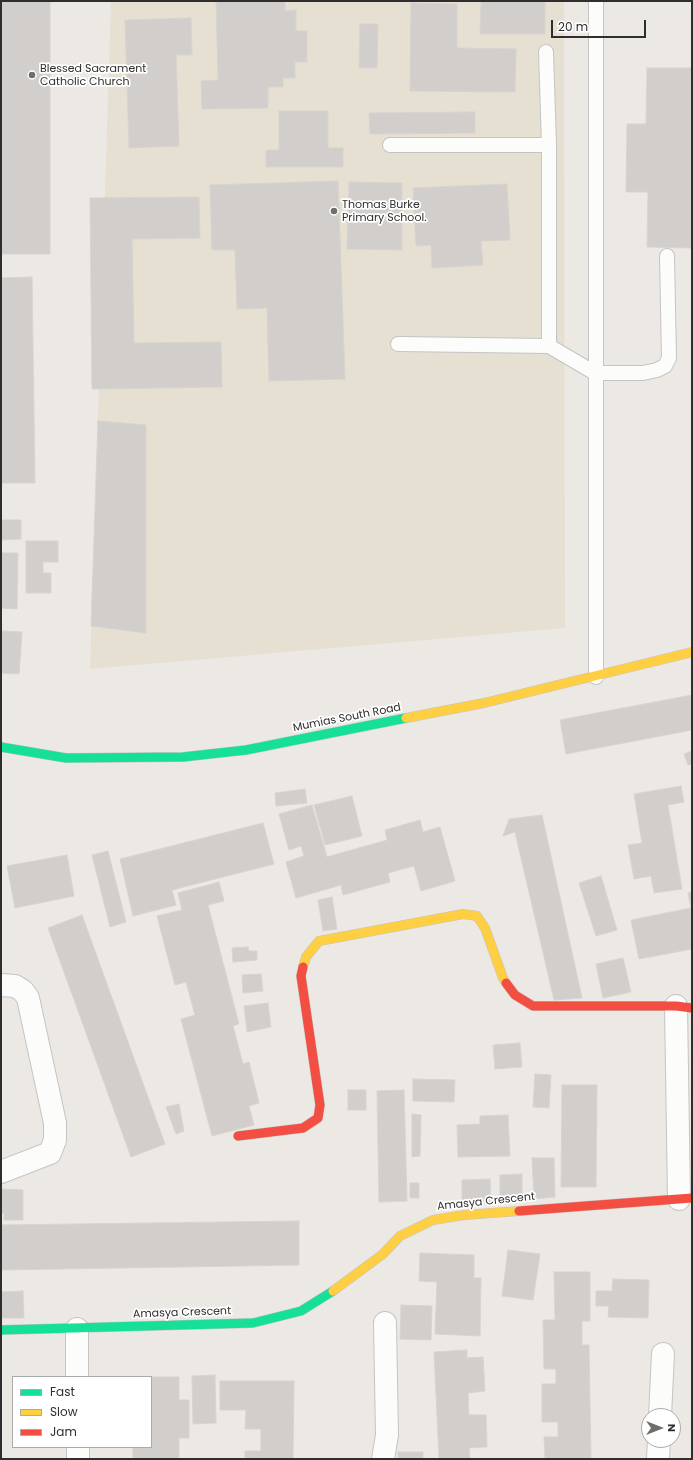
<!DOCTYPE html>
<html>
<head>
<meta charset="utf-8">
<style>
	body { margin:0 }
	#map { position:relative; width:693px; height:1460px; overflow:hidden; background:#ece8e4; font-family:Poppins,sans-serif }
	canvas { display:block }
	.frame { position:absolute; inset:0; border:2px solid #2e2e2e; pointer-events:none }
	.legend { position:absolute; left:12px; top:1376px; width:140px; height:72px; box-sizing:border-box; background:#fff; border:1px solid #ababab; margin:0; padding:5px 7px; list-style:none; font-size:12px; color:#2e2e2e }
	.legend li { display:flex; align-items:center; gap:8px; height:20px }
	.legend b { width:20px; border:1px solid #ababab }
	.north { position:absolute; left:641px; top:1408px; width:40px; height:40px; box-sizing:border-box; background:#fff; border:1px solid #ababab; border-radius:50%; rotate:90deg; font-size:11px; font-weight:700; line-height:16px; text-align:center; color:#2e2e2e }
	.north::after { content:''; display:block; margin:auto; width:14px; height:18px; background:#706f6e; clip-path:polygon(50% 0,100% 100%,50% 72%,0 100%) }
	.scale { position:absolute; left:551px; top:20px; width:95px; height:18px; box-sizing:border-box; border:2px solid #2e2e2e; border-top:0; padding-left:5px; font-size:12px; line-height:14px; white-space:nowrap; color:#2e2e2e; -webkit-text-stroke:3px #fff; paint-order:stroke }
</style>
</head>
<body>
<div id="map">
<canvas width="693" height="1460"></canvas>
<div class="frame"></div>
<ul class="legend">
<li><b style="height:5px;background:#16e098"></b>Fast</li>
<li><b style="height:5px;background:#ffcf43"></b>Slow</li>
<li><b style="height:5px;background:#f24e42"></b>Jam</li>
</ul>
<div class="north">N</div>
<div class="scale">20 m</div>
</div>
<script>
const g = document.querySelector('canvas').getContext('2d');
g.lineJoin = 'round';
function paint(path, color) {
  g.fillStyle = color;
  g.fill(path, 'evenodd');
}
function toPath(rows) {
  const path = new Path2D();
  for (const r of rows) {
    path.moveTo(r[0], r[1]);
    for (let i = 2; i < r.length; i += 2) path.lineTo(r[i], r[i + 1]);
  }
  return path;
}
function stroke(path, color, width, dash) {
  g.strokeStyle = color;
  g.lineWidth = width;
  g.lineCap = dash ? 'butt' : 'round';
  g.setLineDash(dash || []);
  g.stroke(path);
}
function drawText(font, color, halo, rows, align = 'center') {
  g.font = font + ' Poppins,sans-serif';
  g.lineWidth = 3.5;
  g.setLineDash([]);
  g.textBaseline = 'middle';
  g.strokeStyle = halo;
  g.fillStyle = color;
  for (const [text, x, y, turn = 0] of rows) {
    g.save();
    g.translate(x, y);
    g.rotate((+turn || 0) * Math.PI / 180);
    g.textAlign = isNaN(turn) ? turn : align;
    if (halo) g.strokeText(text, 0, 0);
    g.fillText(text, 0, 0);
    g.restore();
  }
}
const education = toPath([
	[111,1,564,1,565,628,90,669]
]);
const building = toPath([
	[1,1,50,1,50,254,1,254,1,1],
	[216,1,285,1,285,11,296,10,296,31,307,31,307,62,295,62,295,78,283,78,283,87,268,87,268,108,202,109,201,81,218,80,216,1],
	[481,1,545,1,545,34,480,34,481,1],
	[411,3,457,4,457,48,516,49,515,92,410,91,411,3],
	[191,18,192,55,176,55,179,146,129,148,125,20,191,18],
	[360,24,378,24,377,68,359,68,360,24],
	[647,68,692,68,692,248,647,247,648,192,626,192,627,124,646,124,647,68],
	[279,111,328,111,328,148,343,148,343,167,266,167,266,150,279,150,279,111],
	[475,112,475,133,370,134,369,113,475,112],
	[338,181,345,379,269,381,267,308,237,309,235,250,212,250,210,185,338,181],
	[349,182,402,183,402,250,347,249,349,182],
	[507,184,510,240,481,241,483,265,432,268,431,245,416,246,413,188,507,184],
	[199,197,200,238,132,239,134,343,221,342,222,387,92,389,90,198,199,197],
	[32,277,35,483,1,483,1,278,32,277],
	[98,421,146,425,146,633,91,626,98,421],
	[1,520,21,520,21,539,1,540,1,520],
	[26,541,58,541,58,562,43,562,43,573,51,573,51,593,26,593,26,541],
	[1,553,18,553,17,609,1,608,1,553],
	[1,631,22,632,19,674,1,673,1,631],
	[692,695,692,730,566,754,560,720,692,695],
	[692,751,692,764,688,765,684,754,692,751],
	[681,786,684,802,668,805,682,889,654,893,651,876,634,879,628,845,642,843,634,794,681,786],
	[305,789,307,803,276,806,275,793,305,789],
	[352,796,362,836,325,845,314,805,352,796],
	[312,805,327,857,387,840,385,830,420,820,423,832,440,827,455,881,421,891,414,866,388,873,390,882,343,895,341,885,296,898,286,862,304,856,301,846,289,850,279,814,312,805],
	[542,815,582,998,554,1000,515,832,503,836,509,819,542,815],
	[263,823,274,864,172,890,176,905,133,916,120,859,263,823],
	[108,851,126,922,110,927,92,855,108,851],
	[67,855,74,896,15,908,7,866,67,855],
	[601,876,617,930,596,936,579,883,601,876],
	[219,882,224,901,208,905,239,1024,233,1026,243,1064,249,1062,259,1103,249,1106,254,1125,212,1136,181,1019,195,1015,186,982,175,985,157,916,182,910,178,893,219,882],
	[692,892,692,949,639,959,631,920,691,908,688,893,692,892],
	[332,897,337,929,323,931,318,900,332,897],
	[82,915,165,1144,131,1157,48,928,82,915],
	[248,947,249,951,257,951,257,960,233,962,232,948,248,947],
	[623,958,631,992,603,998,596,964,623,958],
	[261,974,263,991,243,993,242,975,261,974],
	[268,1003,271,1027,247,1032,244,1006,268,1003],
	[520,1043,522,1067,495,1069,493,1045,520,1043],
	[535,1074,551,1075,549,1108,533,1107,535,1074],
	[413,1079,455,1080,454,1102,413,1101,413,1079],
	[562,1085,597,1085,596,1187,561,1187,562,1085],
	[348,1090,366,1090,366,1110,348,1110,348,1090],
	[404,1090,407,1201,379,1202,377,1091,404,1090],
	[179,1104,184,1131,176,1134,166,1107,179,1104],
	[412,1114,421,1115,420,1156,412,1157,412,1114],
	[508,1115,510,1156,458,1157,457,1125,480,1124,480,1116,508,1115],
	[532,1158,554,1158,555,1197,534,1199,532,1158],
	[522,1174,522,1200,500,1200,500,1175,522,1174],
	[490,1179,491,1202,462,1202,462,1180,490,1179],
	[410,1183,419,1183,419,1198,410,1198,410,1183],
	[1,1189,23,1190,23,1220,4,1220,4,1213,1,1213,1,1189],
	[299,1221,299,1265,1,1270,1,1225,299,1221],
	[508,1250,540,1254,533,1300,502,1296,508,1250],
	[420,1253,474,1255,474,1278,481,1278,480,1336,435,1334,437,1282,419,1281,420,1253],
	[554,1272,590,1272,590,1321,582,1321,582,1345,589,1345,591,1459,545,1459,544,1437,558,1437,558,1422,542,1422,542,1384,556,1384,556,1369,544,1369,543,1320,555,1320,554,1272],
	[613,1279,649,1280,648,1318,608,1317,609,1306,596,1306,596,1291,612,1291,613,1279],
	[23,1291,24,1318,1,1318,1,1292,23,1291],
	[401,1305,432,1306,431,1340,400,1339,401,1305],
	[467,1350,467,1358,483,1357,485,1391,468,1393,469,1415,486,1415,487,1447,469,1448,470,1459,439,1459,434,1352,467,1350],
	[215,1375,216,1423,193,1424,192,1376,215,1375],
	[151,1377,179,1377,179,1400,189,1400,189,1438,179,1438,179,1459,133,1459,133,1447,151,1447,151,1377],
	[220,1381,294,1381,293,1459,245,1459,245,1451,261,1451,261,1429,245,1429,246,1410,220,1410,220,1381],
	[398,1452,423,1452,423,1459,398,1459,398,1452]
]);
const lane = toPath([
	[596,1,596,677],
	[546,52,549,145,549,346],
	[390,145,549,145],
	[398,344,549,346,595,373,643,373,657,370,665,366,669,358,667,256]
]);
const street = toPath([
	[1,985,15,986,23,991,28,998,55,1123,55,1140,50,1153,1,1172],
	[676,1006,679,1199],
	[77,1329,77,1377],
	[660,1416,663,1354],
	[78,1447,78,1459],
	[383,1459,387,1435,385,1323],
	[658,1459,659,1440]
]);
const fast = toPath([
	[1,747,66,758,183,757,246,750,406,718],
	[1,1330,253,1323,301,1311,333,1291]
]);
const slow = toPath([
	[406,718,484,703,692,652],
	[303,967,306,957,319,941,463,914,477,916,485,928,503,978,506,983],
	[333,1291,383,1254,400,1236,433,1220,464,1215,519,1211]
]);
const jam = toPath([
	[506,983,515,995,533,1006,676,1006,692,1008],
	[238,1136,303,1128,318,1118,320,1105,301,976,303,967],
	[519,1211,692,1198]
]);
const markers = [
	[32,75,4,"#706f6e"],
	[334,211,4,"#706f6e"]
];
const poiNames = [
	["Blessed Sacrament",40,69],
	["Catholic Church",40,82],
	["Thomas Burke",342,205],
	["Primary School.",342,218]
];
const streetNames = [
	["Mumias South Road",347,718,-11],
	["Amasya Crescent",486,1202,-6],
	["Amasya Crescent",182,1313,-2]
];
paint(education, '#e6e0d3');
paint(building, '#d1cecb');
stroke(building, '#d7d4d0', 1);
stroke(lane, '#c5c4c5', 16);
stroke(street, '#c5c4c5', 24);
stroke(fast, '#c5c4c5', 10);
stroke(slow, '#c5c4c5', 10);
stroke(jam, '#c5c4c5', 10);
stroke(lane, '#fcfcfb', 14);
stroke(street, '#fcfcfb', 22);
stroke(fast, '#16e098', 9);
stroke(slow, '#ffcf43', 9);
stroke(jam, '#f24e42', 9);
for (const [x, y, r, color] of markers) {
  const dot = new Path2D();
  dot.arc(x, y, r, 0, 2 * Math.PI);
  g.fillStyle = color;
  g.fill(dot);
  stroke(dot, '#fff', 1.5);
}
drawText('11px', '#2e2e2e', '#fff', poiNames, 'left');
drawText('11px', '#2e2e2e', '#fff', streetNames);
</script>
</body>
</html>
